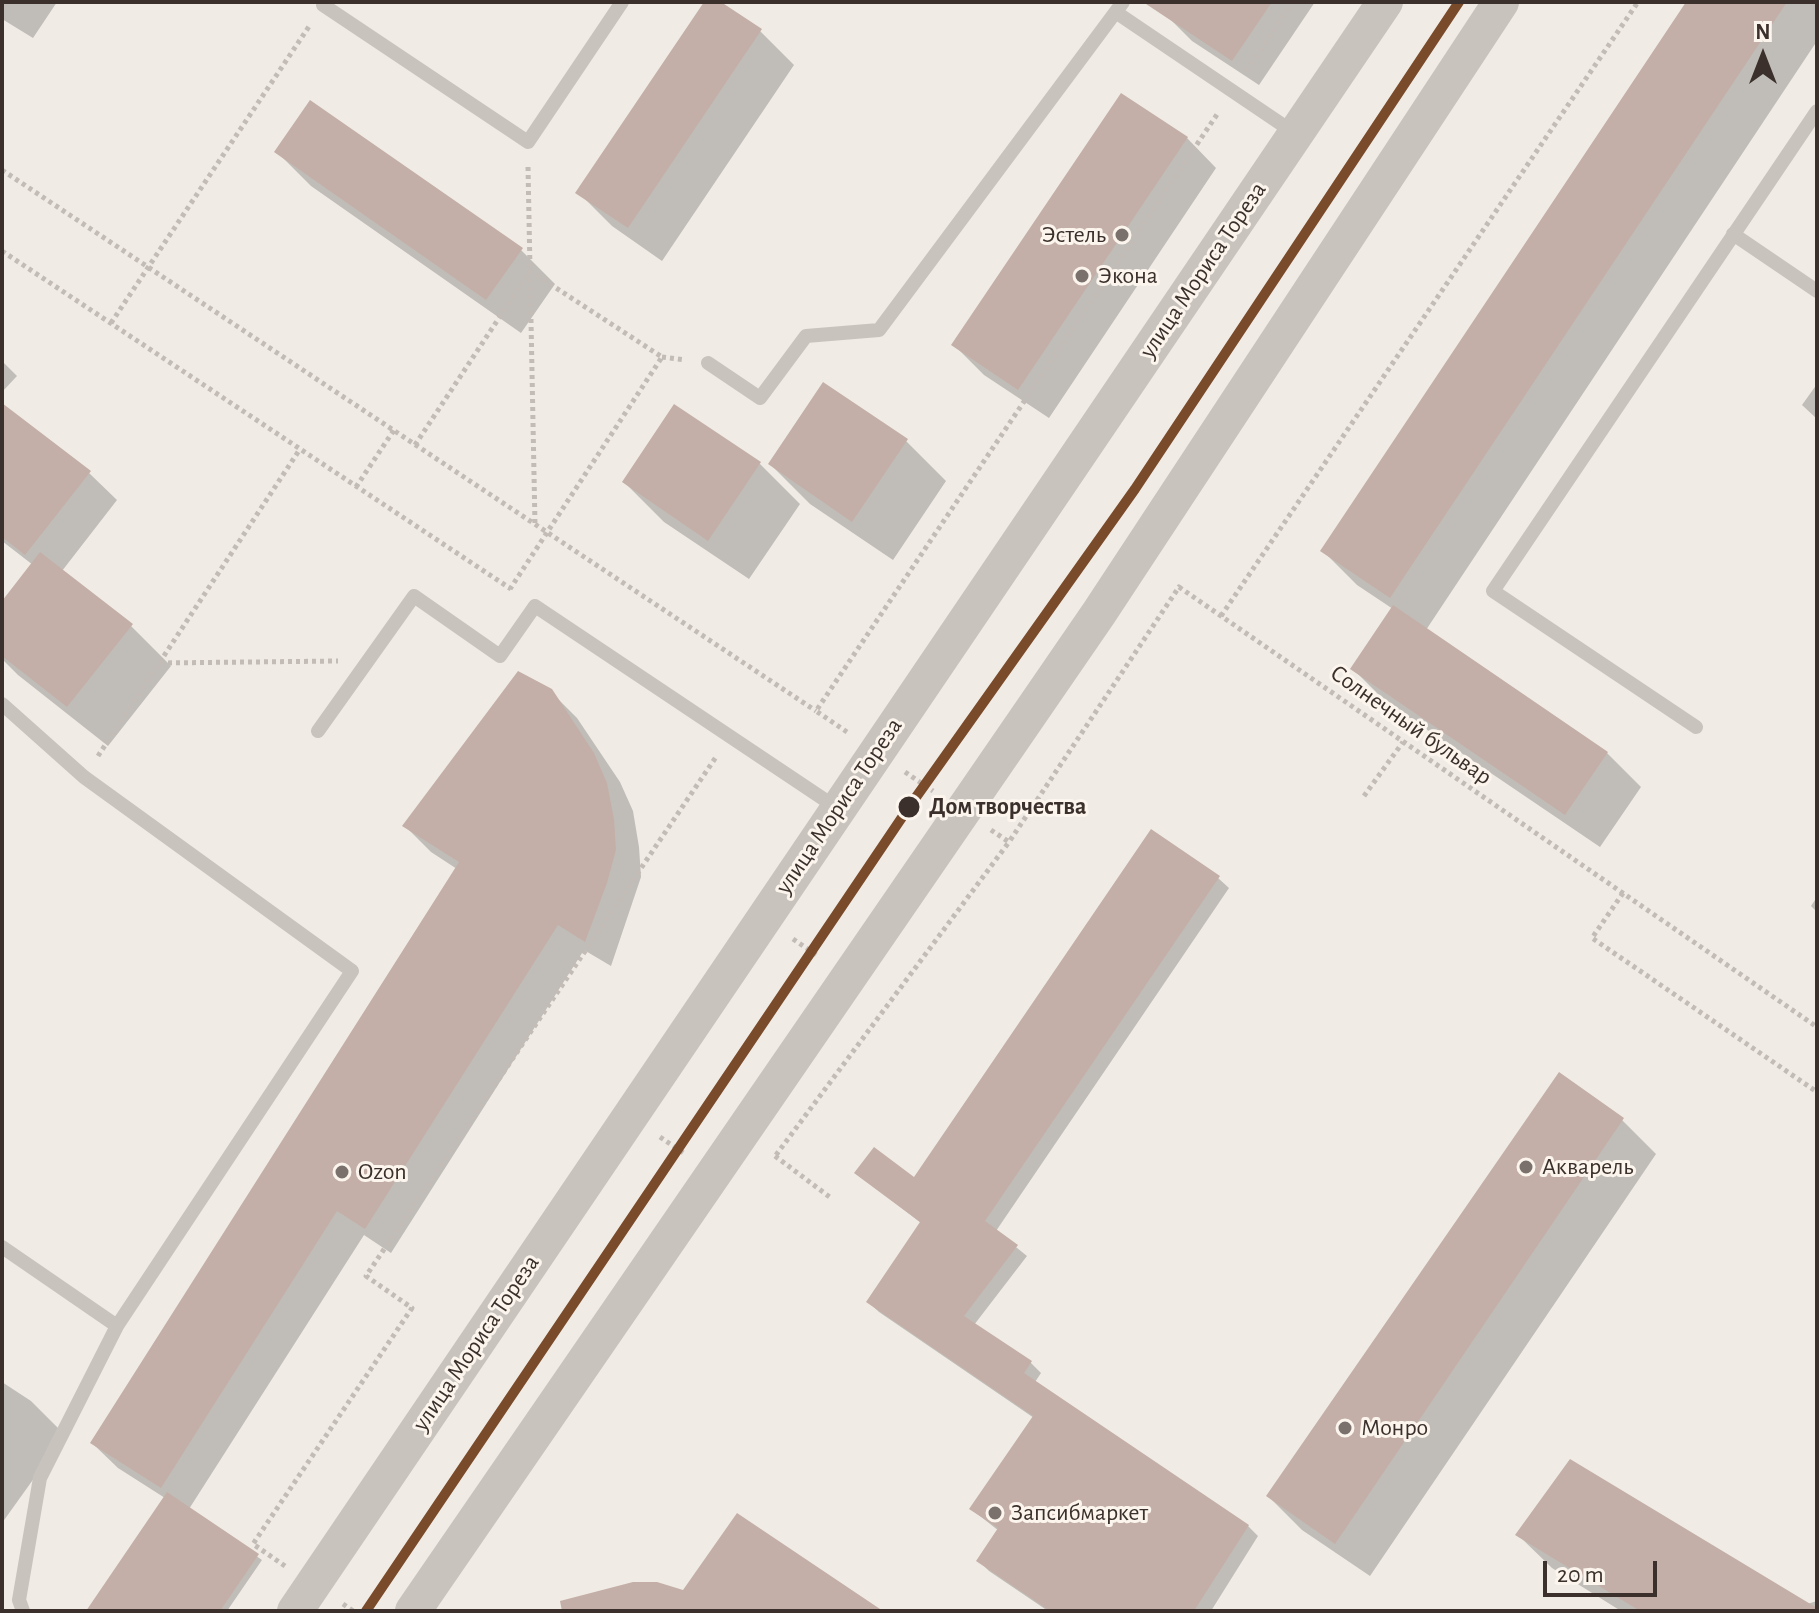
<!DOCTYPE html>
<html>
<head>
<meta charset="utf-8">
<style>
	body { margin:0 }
	#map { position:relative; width:1819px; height:1613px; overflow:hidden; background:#f0ebe5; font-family:"Alegreya Sans",sans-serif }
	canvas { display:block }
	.frame { position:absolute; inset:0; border:4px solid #3b302b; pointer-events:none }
	.north { position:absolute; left:1723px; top:16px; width:80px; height:80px; -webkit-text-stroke:6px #fbf5ee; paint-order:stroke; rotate:0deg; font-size:22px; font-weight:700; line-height:32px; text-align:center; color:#3b302b }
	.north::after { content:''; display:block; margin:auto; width:28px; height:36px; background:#3b302b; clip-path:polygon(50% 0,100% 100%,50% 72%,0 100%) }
	.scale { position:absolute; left:1543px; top:1561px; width:114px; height:36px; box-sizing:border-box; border:4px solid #3b302b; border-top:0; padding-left:10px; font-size:24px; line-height:28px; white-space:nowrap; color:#3b302b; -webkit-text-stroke:6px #fbf5ee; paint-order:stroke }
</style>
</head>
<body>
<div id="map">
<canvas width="1819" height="1613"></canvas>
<div class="frame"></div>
<div class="north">N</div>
<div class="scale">20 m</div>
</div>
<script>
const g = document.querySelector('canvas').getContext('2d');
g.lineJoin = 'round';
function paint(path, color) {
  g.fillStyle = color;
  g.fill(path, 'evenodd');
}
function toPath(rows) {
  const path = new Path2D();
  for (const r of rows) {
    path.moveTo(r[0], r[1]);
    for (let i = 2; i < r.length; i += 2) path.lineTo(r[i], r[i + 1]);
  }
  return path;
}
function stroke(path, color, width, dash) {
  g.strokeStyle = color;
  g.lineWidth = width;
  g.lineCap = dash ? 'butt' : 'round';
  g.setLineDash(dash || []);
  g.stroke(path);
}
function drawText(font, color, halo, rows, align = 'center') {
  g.font = font + ' "Alegreya Sans",sans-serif';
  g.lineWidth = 6;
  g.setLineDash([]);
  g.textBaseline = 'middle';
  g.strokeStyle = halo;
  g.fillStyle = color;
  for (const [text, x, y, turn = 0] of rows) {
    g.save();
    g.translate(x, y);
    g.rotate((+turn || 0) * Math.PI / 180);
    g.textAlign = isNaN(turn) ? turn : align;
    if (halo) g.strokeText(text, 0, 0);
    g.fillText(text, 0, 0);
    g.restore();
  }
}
const shadow = toPath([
	[2,2,57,2,33,38,2,19],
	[706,2,717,2,760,31,794,65,662,261,612,226,578,192],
	[1175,2,1315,2,1259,85,1192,41,1166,15],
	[1688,2,1817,2,1817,41,1426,630,1607,753,1641,787,1600,847,1386,702,1352,668,1393,609,1357,585,1323,551],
	[1187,138,1216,168,1049,418,984,375,954,345],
	[277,152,521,250,555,284,521,333,311,186],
	[2,361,17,376,2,392],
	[1817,384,1817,419,1802,405],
	[2,405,89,473,117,500,62,571,131,626,171,666,108,746,18,675,2,659,2,604,33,565,2,541],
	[906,441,946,481,893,560,810,504,770,464],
	[760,464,800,504,749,579,664,522,624,482],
	[550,691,577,718,620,782,633,811,639,847,641,877,611,966,584,950,391,1253,364,1235,189,1509,262,1560,227,1611,88,1611,165,1498,118,1468,92,1443,457,869,431,852,405,826],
	[1218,878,1229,888,996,1231,1027,1256,974,1325,1031,1363,1041,1373,1035,1382,1248,1526,1258,1536,1211,1611,1048,1611,989,1571,979,1561,999,1531,971,1509,1034,1418,879,1312,868,1302,921,1223,857,1173,915,1180],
	[1817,897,1817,912,1811,906],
	[1622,1120,1656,1154,1370,1576,1302,1530,1268,1496],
	[2,1382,31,1401,65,1435,2,1523],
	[1518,1535,1807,1604,1817,1601,1817,1611,1621,1611,1552,1568]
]);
const building = toPath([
	[704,2,721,2,762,29,628,228,575,193],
	[1143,2,1272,2,1232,61],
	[1686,2,1787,2,1390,598,1320,551],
	[1121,93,1188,137,1018,390,951,345],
	[310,100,523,248,486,300,274,152],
	[823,382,908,439,852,522,768,464],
	[2,403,91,471,25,555,2,537],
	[674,404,761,462,708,541,622,482],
	[40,552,133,624,67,707,2,656,2,601],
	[1393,605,1608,752,1565,815,1350,669],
	[518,671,552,689,594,753,607,783,614,819,616,850,607,883,585,942,558,925,365,1229,337,1211,161,1488,90,1443,459,862,402,826],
	[1151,829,1220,876,985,1221,1018,1245,964,1316,1032,1361,1024,1373,1249,1525,1194,1611,1050,1611,976,1561,998,1528,969,1509,1033,1416,866,1302,920,1222,854,1173,874,1147,914,1177],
	[1559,1072,1624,1118,1335,1544,1266,1496],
	[1570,1459,1817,1608,1817,1611,1640,1611,1515,1535],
	[167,1492,259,1554,220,1611,86,1611],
	[737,1513,883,1611,562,1611,560,1601,633,1582,657,1582,683,1590]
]);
const path = toPath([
	[1246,71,1293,2],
	[528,167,535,525],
	[2,170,816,711],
	[2,251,511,589],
	[111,323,310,25],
	[662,357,685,360],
	[415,445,530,271,662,357,510,589],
	[356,487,394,430],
	[1221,616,1638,2],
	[160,663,338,661],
	[847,732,816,711,1218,113],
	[98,756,300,449],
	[905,772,933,791],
	[1364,796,1403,742],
	[991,830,1009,842,1179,587,1817,1027],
	[1623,893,1592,938,1817,1092],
	[793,939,818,956],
	[660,1137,685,1154],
	[776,1155,1009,842],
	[775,1156,831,1198],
	[285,1566,253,1544,412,1308,366,1276,716,757],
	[343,1604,353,1611]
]);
const service = toPath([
	[325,2,323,5,528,142,622,2],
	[1117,13,1296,134],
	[1733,234,1817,291],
	[708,363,760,398,806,336,879,330,1123,2],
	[2,704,84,777,352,971,117,1326,40,1478,19,1600,23,1611],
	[1696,727,1493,591,1817,111],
	[318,731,414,596,500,656,535,606,837,808],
	[2,1247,117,1326]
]);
const tertiary = toPath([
	[295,1611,1385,2],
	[413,1611,1099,613,1501,2]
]);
const tram1 = toPath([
	[366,1611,909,807,1135,489,1459,2]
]);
const markers = [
	[1122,235,8,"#7a716c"],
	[1082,276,8,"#7a716c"],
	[909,807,12,"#3b302b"],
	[1526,1167,8,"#7a716c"],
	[342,1172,8,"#7a716c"],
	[1345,1428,8,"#7a716c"],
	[995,1513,8,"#7a716c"]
];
const poiNames = [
	["Эстель",1106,235,"right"],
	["Экона",1098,276],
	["Акварель",1542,1167],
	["Ozon",358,1172],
	["Монро",1361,1428],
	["Запсибмаркет",1011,1513]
];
const streetNames = [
	["улица Мориса Тореза",1203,270,-56],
	["Солнечный бульвар",1411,725,35],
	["улица Мориса Тореза",839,806,-56],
	["улица Мориса Тореза",476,1343,-56]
];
const stopNames = [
	["Дом творчества",929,807]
];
paint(shadow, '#0003');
paint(building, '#c3afa7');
stroke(path, '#c2bbb6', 5, [4, 4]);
stroke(service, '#c9c3be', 14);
stroke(tertiary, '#c9c3be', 36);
stroke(tram1, '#7a4b2a', 10);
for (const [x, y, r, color] of markers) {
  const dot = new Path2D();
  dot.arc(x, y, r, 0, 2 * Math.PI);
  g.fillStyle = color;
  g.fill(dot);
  stroke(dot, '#fbf5ee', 3);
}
drawText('24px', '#3b302b', '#fbf5ee', poiNames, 'left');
drawText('24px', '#3b302b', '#fbf5ee', streetNames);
drawText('bold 24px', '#3b302b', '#fbf5ee', stopNames, 'left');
</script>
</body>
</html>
